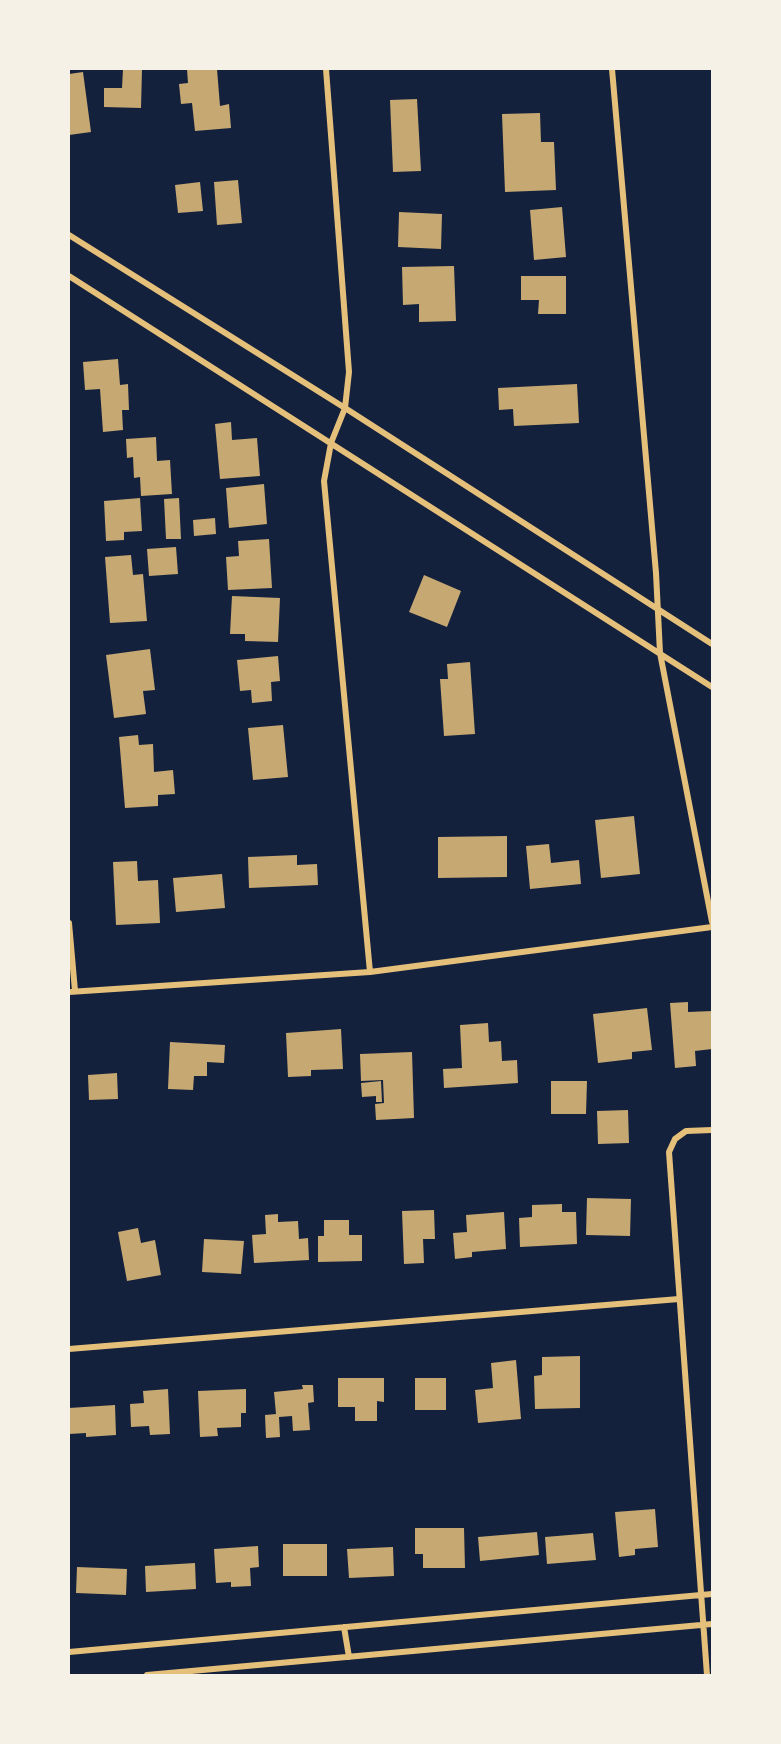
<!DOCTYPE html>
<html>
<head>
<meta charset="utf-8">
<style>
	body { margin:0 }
	#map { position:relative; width:781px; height:1744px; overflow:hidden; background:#14213d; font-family:"Roboto Serif",serif }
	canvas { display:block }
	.frame { position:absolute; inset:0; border:70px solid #f6f1e7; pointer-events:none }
</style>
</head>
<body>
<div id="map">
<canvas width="781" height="1744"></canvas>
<div class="frame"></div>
</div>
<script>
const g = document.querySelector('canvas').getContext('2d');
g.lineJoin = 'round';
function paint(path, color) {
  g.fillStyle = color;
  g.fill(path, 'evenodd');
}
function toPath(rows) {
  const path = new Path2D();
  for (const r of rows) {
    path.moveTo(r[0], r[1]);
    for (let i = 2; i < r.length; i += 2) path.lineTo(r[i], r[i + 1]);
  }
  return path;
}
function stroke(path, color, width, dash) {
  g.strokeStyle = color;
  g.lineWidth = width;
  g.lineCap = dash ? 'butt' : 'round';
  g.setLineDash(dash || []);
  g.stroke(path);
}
const building = toPath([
	[123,69,142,69,141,108,104,107,104,88,122,88],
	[187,69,217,69,220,106,229,104,231,128,195,131,192,103,181,104,179,84,188,83],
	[83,72,91,132,69,135,69,74],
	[417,99,421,171,393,172,390,100],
	[540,113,541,142,554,142,556,190,505,192,502,114],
	[238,180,242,223,217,225,214,182],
	[200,182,203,211,178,213,175,185],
	[562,207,566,257,534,260,530,210],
	[399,212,442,214,441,249,398,247],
	[454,266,456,321,419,322,419,304,403,305,402,267],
	[521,276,566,276,566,314,538,314,539,300,521,300],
	[118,359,120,385,128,384,129,410,122,410,123,430,103,432,100,389,85,390,83,362],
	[577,384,579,423,514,426,513,409,499,410,498,388],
	[231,422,232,440,257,438,260,476,220,479,215,424],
	[156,437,157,461,170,460,172,494,141,496,140,477,134,478,133,457,127,458,126,439],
	[264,484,267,524,229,528,226,488],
	[140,498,142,531,124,532,124,540,106,541,104,501],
	[179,498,181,539,166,539,164,499],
	[215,518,216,534,194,536,193,520],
	[269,539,272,588,228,590,226,557,239,556,238,541],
	[176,547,178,574,149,576,147,549],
	[131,555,133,575,143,574,147,621,110,623,105,557],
	[424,575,461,591,447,627,409,612],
	[232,596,280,598,278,642,245,641,245,634,230,634],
	[150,649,155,690,143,691,146,714,114,718,106,655],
	[278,656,280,681,271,682,272,701,252,703,251,690,240,691,237,660],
	[470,662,475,734,444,736,440,679,448,679,447,664],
	[283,725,288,777,253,780,248,728],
	[138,735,139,745,153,744,154,772,173,770,175,794,158,795,158,806,125,808,119,737],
	[634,816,640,874,601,878,595,820],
	[507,836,507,877,438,878,438,837],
	[549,844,551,863,579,860,581,884,530,889,526,846],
	[297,855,297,865,317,864,318,885,249,888,248,857],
	[137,861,138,881,158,880,160,923,116,925,113,862],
	[222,874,225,908,176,912,173,878],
	[688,1002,688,1012,712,1011,712,1049,695,1051,696,1066,675,1068,670,1003],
	[647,1008,652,1050,632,1052,632,1059,598,1063,593,1014],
	[488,1023,489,1042,501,1041,502,1061,517,1060,518,1083,444,1088,443,1069,462,1068,460,1025],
	[341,1029,343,1069,311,1070,311,1076,288,1077,286,1033],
	[170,1042,225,1045,224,1063,207,1062,207,1076,194,1076,193,1090,168,1089],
	[412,1052,414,1118,376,1120,375,1104,384,1103,383,1080,361,1081,360,1054],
	[117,1073,118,1099,89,1100,88,1075],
	[381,1081,382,1102,376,1102,376,1096,362,1097,361,1083],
	[551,1081,587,1081,586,1114,551,1114],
	[628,1110,629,1143,598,1144,597,1111],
	[587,1198,631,1199,630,1236,586,1235],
	[562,1204,562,1212,576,1212,577,1244,520,1247,519,1218,532,1217,532,1205],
	[434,1210,435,1239,423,1239,424,1263,404,1264,402,1211],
	[504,1212,506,1249,472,1252,472,1257,455,1259,453,1233,467,1232,466,1215],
	[278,1214,278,1222,298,1221,299,1239,308,1238,309,1260,254,1263,252,1235,266,1234,265,1215],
	[324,1220,349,1220,349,1235,362,1235,362,1261,318,1262,318,1236,324,1236],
	[138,1228,141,1243,155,1240,161,1275,127,1281,118,1232],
	[204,1239,244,1241,241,1274,202,1272],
	[580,1356,580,1408,535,1409,534,1376,542,1375,542,1357],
	[516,1360,521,1419,478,1423,475,1390,493,1388,491,1363],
	[338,1378,384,1378,384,1402,377,1401,377,1421,355,1421,355,1407,338,1407],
	[415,1378,446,1378,446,1410,415,1410],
	[302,1385,313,1385,314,1402,308,1403,310,1430,293,1431,292,1416,279,1417,280,1437,266,1438,265,1415,276,1414,274,1392,303,1389],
	[168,1389,170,1434,150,1435,149,1426,131,1427,130,1404,144,1403,143,1391],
	[246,1389,246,1413,241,1413,241,1427,217,1428,218,1436,200,1437,198,1391],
	[115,1405,116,1435,86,1437,86,1433,69,1434,69,1408],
	[655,1509,658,1547,635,1549,635,1555,619,1557,615,1512],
	[415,1528,464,1528,465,1568,423,1568,423,1554,415,1554],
	[537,1532,539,1555,480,1561,478,1537],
	[593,1533,596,1560,547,1564,545,1537],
	[283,1544,327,1544,327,1576,283,1576],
	[258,1546,259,1567,250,1568,251,1586,231,1587,231,1582,216,1583,214,1549],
	[393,1547,394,1576,349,1578,347,1549],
	[195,1563,196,1589,146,1592,145,1566],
	[77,1567,127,1569,126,1595,76,1593]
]);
const minor = toPath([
	[326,69,349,372,345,408,331,443,324,481,370,972],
	[612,69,656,573,660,653,712,922],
	[69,235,345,408,712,644],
	[69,276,712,687],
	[69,923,75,991],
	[69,992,370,972,712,927],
	[69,1349,679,1299],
	[344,1627,349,1657],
	[69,1652,712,1594],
	[147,1675,712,1624],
	[707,1675,669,1152,675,1139,686,1131,712,1130]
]);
paint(building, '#c6a872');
stroke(minor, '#e5c07b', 6);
</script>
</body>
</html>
